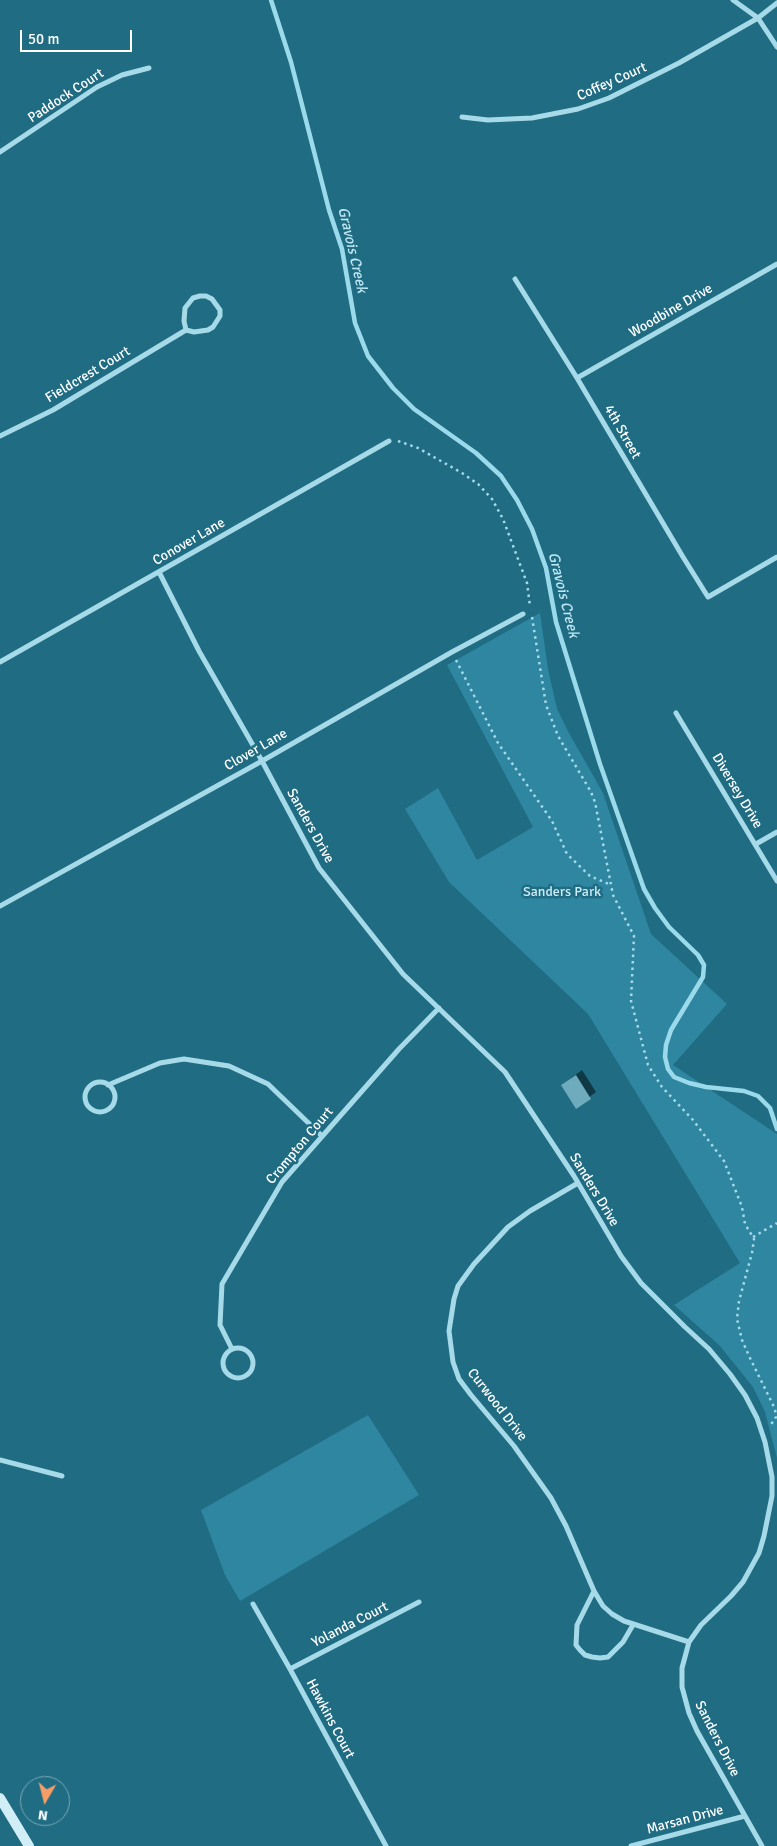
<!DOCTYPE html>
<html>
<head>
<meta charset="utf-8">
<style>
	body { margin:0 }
	#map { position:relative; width:777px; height:1846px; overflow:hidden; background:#1f6c83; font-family:Signika,sans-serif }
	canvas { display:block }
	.north { position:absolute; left:20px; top:1776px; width:50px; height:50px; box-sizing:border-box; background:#1f6c83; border:1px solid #79a7b5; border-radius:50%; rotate:188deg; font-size:14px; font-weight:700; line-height:20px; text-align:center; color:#fff }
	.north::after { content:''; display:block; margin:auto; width:18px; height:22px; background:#f79e66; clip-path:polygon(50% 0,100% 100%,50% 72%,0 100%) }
	.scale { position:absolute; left:20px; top:30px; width:112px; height:22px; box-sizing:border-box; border:2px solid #fff; border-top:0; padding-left:6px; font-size:15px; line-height:18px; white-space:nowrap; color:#fff; -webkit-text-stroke:4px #1f6c83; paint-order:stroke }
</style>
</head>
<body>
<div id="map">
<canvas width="777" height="1846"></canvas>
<div class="north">N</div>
<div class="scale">50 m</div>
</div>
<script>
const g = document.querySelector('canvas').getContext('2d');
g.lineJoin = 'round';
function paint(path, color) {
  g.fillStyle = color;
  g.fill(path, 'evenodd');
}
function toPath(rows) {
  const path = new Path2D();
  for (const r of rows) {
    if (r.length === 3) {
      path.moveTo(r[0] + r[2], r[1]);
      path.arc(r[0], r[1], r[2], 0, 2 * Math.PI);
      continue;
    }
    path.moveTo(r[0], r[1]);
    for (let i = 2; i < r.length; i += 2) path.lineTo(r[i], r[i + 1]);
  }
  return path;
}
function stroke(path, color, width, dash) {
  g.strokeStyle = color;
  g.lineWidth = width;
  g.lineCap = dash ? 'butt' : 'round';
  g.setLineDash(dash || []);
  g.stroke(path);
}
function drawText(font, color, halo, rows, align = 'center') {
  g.font = font + ' Signika,sans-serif';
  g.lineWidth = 5;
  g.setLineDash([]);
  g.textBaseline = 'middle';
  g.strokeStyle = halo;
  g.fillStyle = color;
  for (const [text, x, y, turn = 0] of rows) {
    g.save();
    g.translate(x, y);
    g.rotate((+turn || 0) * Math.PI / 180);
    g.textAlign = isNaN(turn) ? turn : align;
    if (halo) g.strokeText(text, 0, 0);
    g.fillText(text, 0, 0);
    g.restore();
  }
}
const green = toPath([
	[540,613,548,669,557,709,569,733,603,793,651,934,727,1004,673,1065,777,1134,777,1458,765,1412,753,1387,719,1345,674,1305,740,1263,588,1014,449,882,405,809,438,788,477,860,533,827,447,665],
	[368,1415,419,1495,240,1601,225,1575,201,1510]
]);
const shadow = toPath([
	[582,1070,596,1092,576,1107,562,1085]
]);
const stream = toPath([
	[271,0,291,62,329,210,342,249,355,323,368,356,393,388,414,409,476,453,501,476,517,500,532,529,546,568,556,622,600,764,644,889,655,908,669,927,698,955,704,965,703,977,671,1030,666,1045,665,1057,668,1069,674,1077,689,1083,706,1087,744,1091,758,1096,770,1108,777,1129]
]);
const building = toPath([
	[576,1075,591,1099,576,1109,561,1085]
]);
const path = toPath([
	[398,441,418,448,462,473,478,484,492,499,503,519,527,583,530,606],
	[532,617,546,705,558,736,591,792,595,802,613,895,634,936,631,1001,648,1065,662,1087,693,1120,724,1161,742,1207,745,1224,754,1239,752,1253,739,1301,737,1319,742,1340,749,1356,775,1409,776,1417,770,1426],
	[456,660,498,743,552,821,567,854,590,876,611,885],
	[753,1237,777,1223]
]);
const street = toPath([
	[733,0,758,18,777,47],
	[462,117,488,120,532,118,578,109,609,98,679,63,758,18,777,3],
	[0,152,97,87,122,75,149,68],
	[515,279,577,378,683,557,708,597,777,557],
	[200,296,206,296,212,299,220,310,220,316,213,327,208,330,194,332,186,330,184,321,185,308,193,298,200,296],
	[577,378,777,264],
	[0,436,53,410,186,330],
	[159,572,199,651,262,761,319,868,403,974,505,1072,574,1176,621,1256,641,1283,685,1327,709,1349,730,1374,745,1395,757,1418,765,1442,772,1477,772,1496,764,1536,759,1553,743,1582,731,1596,701,1625,689,1642,682,1668,682,1687,689,1713,697,1731,762,1846],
	[0,662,389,441],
	[676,713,777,881],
	[756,844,777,832],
	[0,906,262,761,452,652,523,614],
	[100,1097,15],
	[108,1085,160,1063,184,1059,229,1066,268,1084,322,1136],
	[578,1183,530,1211,508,1227,474,1264,458,1286,454,1299,449,1331,453,1362,459,1379,471,1395,514,1446,551,1498,566,1526,594,1591,603,1606,612,1614,624,1621,689,1642],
	[238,1363,15],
	[232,1349,220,1325,222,1284,282,1182,399,1049,439,1008],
	[0,1460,62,1476],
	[594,1591,577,1625,576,1645,580,1650,585,1655,592,1657,600,1658,608,1657,623,1642,633,1625],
	[253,1604,290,1669,386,1846],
	[290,1669,419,1602],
	[631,1846,745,1816]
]);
const secondary = toPath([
	[0,1798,29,1846]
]);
const streetNames = [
	["Coffey Court",612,82,-24],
	["Paddock Court",66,96,-33],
	["Woodbine Drive",671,311,-30],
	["Fieldcrest Court",88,375,-31],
	["4th Street",622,432,60],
	["Conover Lane",189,542,-30],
	["Clover Lane",256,750,-30],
	["Diversey Drive",737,791,59],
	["Sanders Drive",310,826,61],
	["Crompton Court",300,1146,-50],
	["Sanders Drive",594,1190,59],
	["Curwood Drive",497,1405,52],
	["Yolanda Court",350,1625,-27],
	["Hawkins Court",330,1719,62],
	["Sanders Drive",717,1739,63],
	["Marsan Drive",685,1820,-15]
];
const parkNames = [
	["Sanders Park",562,892]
];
const waterNames = [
	["Gravois Creek",352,250,77],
	["Gravois Creek",563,595,76]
];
paint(green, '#2f86a0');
paint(shadow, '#0007');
stroke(stream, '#9adaeb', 4.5);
paint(building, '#6dabbd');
stroke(path, '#a6dae9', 2.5, [2.5, 4]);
stroke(street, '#a6dae9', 5);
stroke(secondary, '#d1eef7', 10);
drawText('14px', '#fff', '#1f6c83', streetNames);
drawText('14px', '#cbedf7', '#1f6c83', parkNames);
drawText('italic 15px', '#bee7f3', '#1f6c83', waterNames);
</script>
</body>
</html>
